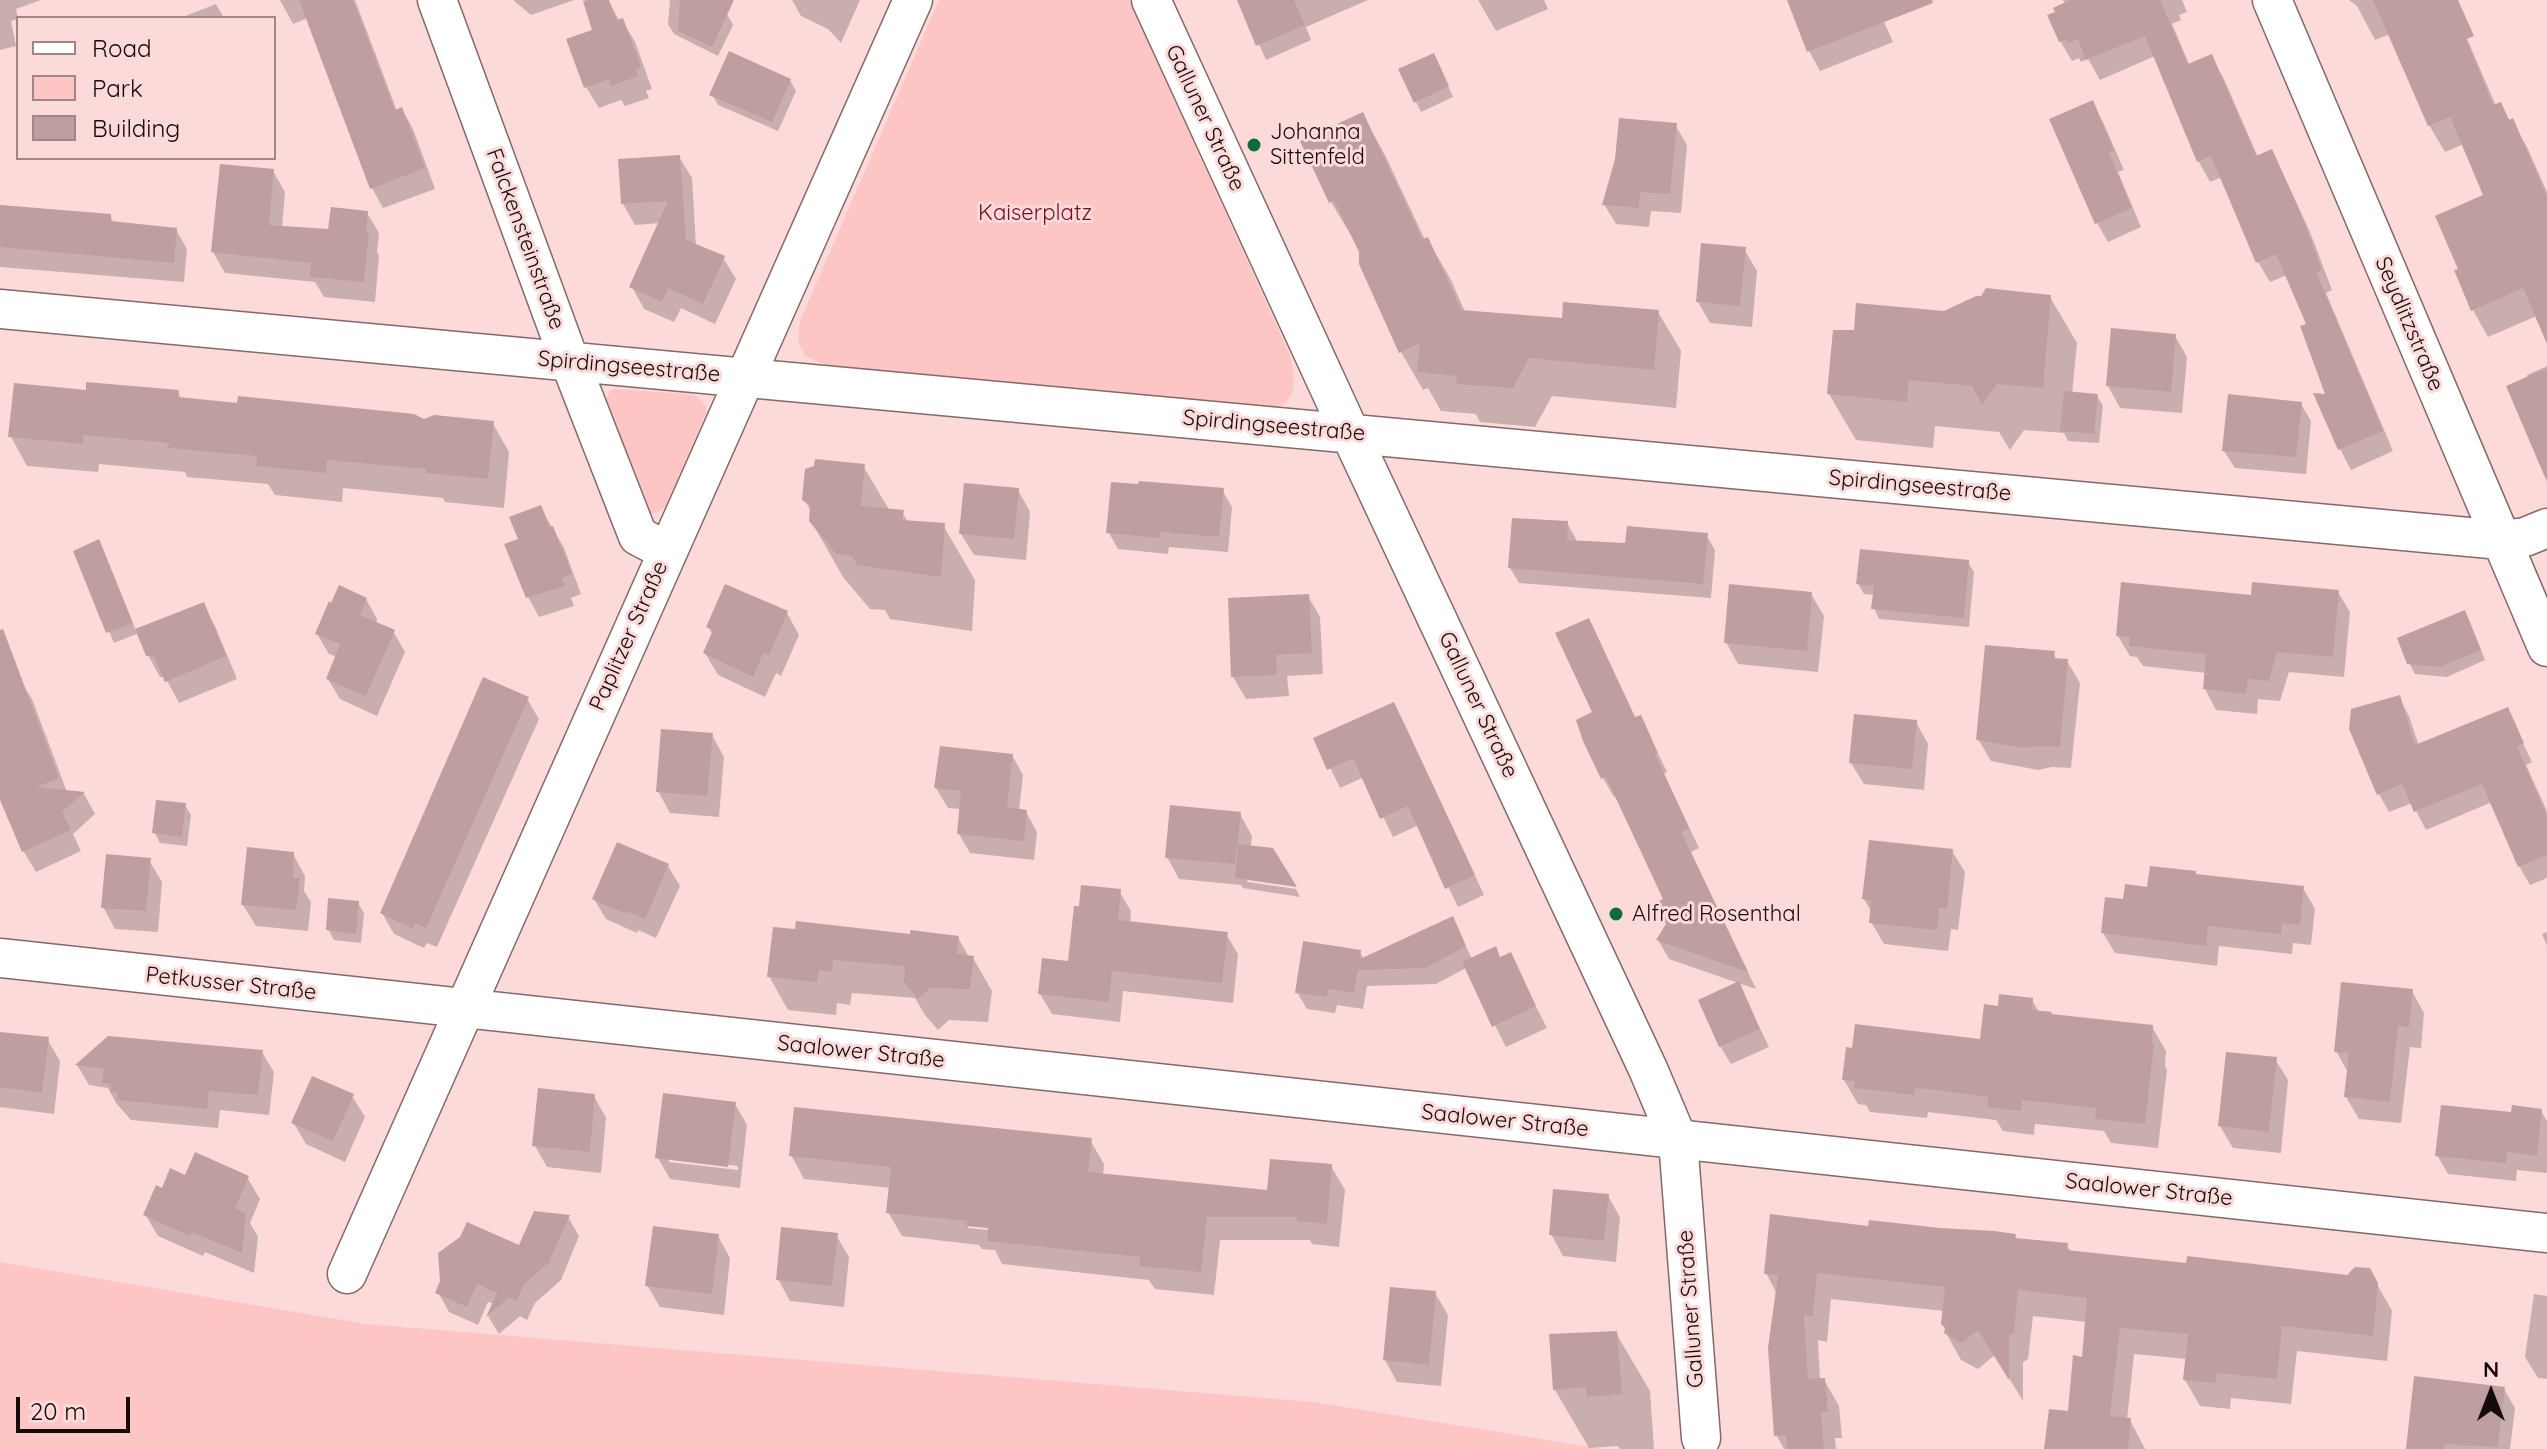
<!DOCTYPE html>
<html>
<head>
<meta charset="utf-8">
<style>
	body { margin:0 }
	#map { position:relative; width:2547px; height:1449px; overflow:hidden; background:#fcdada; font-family:Quicksand,sans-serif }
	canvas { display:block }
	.legend { position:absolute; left:16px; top:16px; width:260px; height:144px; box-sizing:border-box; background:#fcdada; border:2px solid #a08787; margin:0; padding:10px 14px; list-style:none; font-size:24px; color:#150b0b }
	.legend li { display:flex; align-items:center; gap:16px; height:40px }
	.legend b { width:40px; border:2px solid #a08787 }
	.north { position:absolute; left:2451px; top:1353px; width:80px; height:80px; -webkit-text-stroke:6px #fcdada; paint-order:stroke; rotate:0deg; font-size:22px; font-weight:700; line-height:32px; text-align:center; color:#150b0b }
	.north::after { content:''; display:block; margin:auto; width:28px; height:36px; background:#150b0b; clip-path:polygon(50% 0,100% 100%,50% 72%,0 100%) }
	.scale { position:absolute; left:16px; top:1397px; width:114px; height:36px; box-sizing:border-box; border:4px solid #150b0b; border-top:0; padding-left:10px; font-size:24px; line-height:28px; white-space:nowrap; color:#150b0b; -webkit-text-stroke:6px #fcdada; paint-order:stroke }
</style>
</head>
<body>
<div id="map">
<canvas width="2547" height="1449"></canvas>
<ul class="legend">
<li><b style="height:10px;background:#fff"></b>Road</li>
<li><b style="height:22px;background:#fec5c5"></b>Park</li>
<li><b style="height:22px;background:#be9e9e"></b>Building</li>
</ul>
<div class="north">N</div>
<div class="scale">20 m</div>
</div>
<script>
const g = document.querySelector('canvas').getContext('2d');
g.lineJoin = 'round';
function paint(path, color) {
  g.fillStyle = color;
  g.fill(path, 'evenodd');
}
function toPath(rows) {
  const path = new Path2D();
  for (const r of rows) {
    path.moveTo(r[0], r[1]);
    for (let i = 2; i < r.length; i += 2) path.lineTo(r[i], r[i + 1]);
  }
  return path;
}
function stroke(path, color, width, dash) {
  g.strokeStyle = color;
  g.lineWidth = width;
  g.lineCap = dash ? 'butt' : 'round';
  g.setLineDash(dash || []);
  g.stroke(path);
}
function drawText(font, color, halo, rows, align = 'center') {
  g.font = font + ' Quicksand,sans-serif';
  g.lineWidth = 6;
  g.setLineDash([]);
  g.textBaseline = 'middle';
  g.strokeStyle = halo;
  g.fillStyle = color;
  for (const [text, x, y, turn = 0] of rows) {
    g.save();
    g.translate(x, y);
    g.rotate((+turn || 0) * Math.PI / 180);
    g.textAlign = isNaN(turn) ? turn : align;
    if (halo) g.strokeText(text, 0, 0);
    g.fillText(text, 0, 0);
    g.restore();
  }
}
const green = toPath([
	[939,0,1129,0,1290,355,1294,377,1292,395,1283,405,1267,408,829,367,805,356,798,341,800,321],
	[615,389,688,394,697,396,706,406,706,413,665,507,659,512,646,514,605,403,610,391],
	[0,1262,366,1324,1314,1402,1602,1449,0,1449]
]);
const shadow = toPath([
	[0,0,41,0,16,9,18,19,11,21,16,46,0,50],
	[280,0,355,0,397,111,402,109,413,129,435,189,383,208,372,188,308,18,293,24],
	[513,0,574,0,531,15],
	[593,0,608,0,620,22,622,20,635,42,652,89,646,91,649,98,625,106,621,100,599,108,586,87,595,31],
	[670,0,700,0,727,14,733,25,718,56,674,34,668,24],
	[792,0,860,0,841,43,828,29,801,16],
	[1239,0,1368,0,1306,27,1311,40,1266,60],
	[1478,0,1544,0,1548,9,1496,31],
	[1790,0,1874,0,1893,42,1820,71,1809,51],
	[2063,0,2182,0,2187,12,2179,15,2181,20,2172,24,2190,66,2211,57,2223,77,2258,157,2271,152,2282,172,2310,232,2332,290,2326,293,2393,451,2351,470,2340,449,2317,395,2328,396,2308,325,2287,275,2270,282,2258,262,2222,177,2210,182,2199,162,2155,56,2100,80,2088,59,2081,62,2079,58,2072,61,2060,41,2065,4],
	[2349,0,2429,0,2462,27,2496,106,2500,104,2510,121,2512,121,2527,147,2547,192,2547,330,2539,315,2488,337,2473,310,2461,270,2486,196,2464,144,2445,152,2429,125,2390,34,2375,40,2357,6],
	[216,4,224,18,180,18],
	[1439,66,1453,97,1421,112,1416,102],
	[790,80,796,91,778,131,718,105,712,94],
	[2092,103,2103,122,2124,170,2118,172,2141,227,2108,242,2097,223],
	[1362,114,1384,153,1425,240,1427,239,1450,278,1465,312,1564,320,1658,312,1681,351,1676,408,1552,396,1535,427,1480,422,1476,414,1441,411,1428,388,1423,390,1401,352,1361,252,1331,202,1303,142],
	[1675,125,1687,145,1681,213,1651,211,1649,227,1616,224,1604,204],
	[679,157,692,178,696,246,723,258,736,279,715,324,681,308,674,322,644,309,632,287,660,223,635,225,623,204],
	[273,171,285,192,282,228,330,231,367,213,379,233,377,252,379,256,375,302,324,297,315,282,225,273,213,252],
	[0,205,110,216,114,223,176,230,187,249,184,282,0,267],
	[1744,249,1757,271,1752,327,1710,323,1698,302],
	[2050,297,2077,343,2072,394,2097,396,2103,406,2099,443,2068,441,2064,433,2024,430,2010,450,1999,432,1935,426,1933,448,1856,440,1829,394,1856,332,1945,313],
	[2175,336,2187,357,2182,413,2120,408,2108,386],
	[2547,366,2547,451,2527,375],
	[178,392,182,400,424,421,492,422,509,452,504,508,445,502,443,498,343,488,342,502,275,495,268,484,187,477,185,472,99,464,98,472,27,466,11,437,87,393],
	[2301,404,2311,421,2306,474,2235,468,2224,451],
	[863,466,890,511,902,512,908,522,943,525,975,580,972,631,890,619,885,610,870,609,843,577,811,521,812,513,804,499],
	[1018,490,1030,512,1026,560,974,555,961,534],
	[1222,490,1232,507,1228,552,1169,547,1168,554,1118,549,1109,533],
	[540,507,564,548,581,594,571,598,574,606,539,617,528,597,520,540],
	[1567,523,1576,539,1576,542,1627,545,1706,535,1715,550,1711,598,1519,583,1510,568],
	[76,552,104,552,136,631,203,604,215,626,237,679,179,703,165,677,160,677,148,655,139,633,114,643],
	[1968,562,1974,572,1969,627,1879,619,1874,608,1875,595,1864,594,1858,584],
	[2338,592,2350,612,2344,677,2289,672,2280,701,2258,699,2257,714,2216,710,2205,689,2206,673,2143,666,2137,657,2130,656,2118,636,2253,597],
	[1811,594,1824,616,1818,672,1738,664,1726,642],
	[1308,596,1320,617,1323,674,1287,676,1289,696,1246,699,1233,677],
	[366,599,377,619,376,624,393,631,405,652,377,716,340,699,328,679,337,657,329,654,317,634],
	[787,613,799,635,781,676,776,673,765,697,718,675,705,653,713,635,708,627],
	[1588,620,1636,719,1640,717,1667,772,1664,774,1699,848,1691,852,1756,989,1738,983,1769,1047,1731,1064,1720,1046,1738,983,1669,959,1658,940,1668,924,1666,900,1617,796,1614,797,1603,778,1594,713],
	[2470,623,2485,660,2447,677,2415,674,2409,663],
	[0,650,32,699,67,792,84,794,95,814,73,834,81,851,36,872,24,852,3,802,0,780],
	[2053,653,2057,660,2067,661,2080,683,2071,768,2052,767,2038,770,1991,761,1978,739],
	[2399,698,2409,716,2419,746,2507,709,2532,762,2526,765,2547,811,2547,878,2530,885,2519,866,2492,802,2426,830,2412,803,2389,812,2379,794],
	[527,699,539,719,437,947,427,943,424,948,394,934,382,913],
	[1916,722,1928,744,1924,790,1864,784,1851,763],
	[1404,723,1484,895,1458,907,1419,825,1393,837,1364,777,1340,788,1316,739],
	[712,735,724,757,719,817,670,813,658,791],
	[1012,755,1023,775,1019,811,1026,812,1037,832,1034,860,970,853,959,834,961,809,948,808,936,788],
	[185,805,191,815,187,846,160,843,155,833],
	[1240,814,1252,836,1247,882,1296,889,1300,897,1243,888,1241,885,1179,879,1167,857],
	[1952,851,1965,872,1958,930,1951,929,1948,951,1884,944,1871,922,1872,913,1864,899],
	[293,854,305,876,304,891,311,902,308,931,256,926,243,905],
	[149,860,162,882,158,932,115,929,103,907],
	[668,866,680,886,656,938,638,930,637,933,606,919,594,899],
	[2197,877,2303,888,2315,909,2311,945,2293,943,2292,954,2219,946,2217,966,2115,953,2103,933,2149,889],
	[1119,891,1131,911,1130,923,1226,934,1238,954,1233,1003,1123,991,1120,1022,1052,1014,1040,994,1070,963],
	[358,903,364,913,361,943,334,940,328,929],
	[1452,918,1472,959,1501,959,1510,955,1547,1028,1506,1047,1466,968,1436,984,1367,986,1363,1009,1337,1005,1335,1013,1307,1009,1297,992,1360,952,1364,959],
	[2547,932,2547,946,2542,934],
	[911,936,958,938,969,957,973,958,992,991,988,1022,949,1020,938,1030,925,1015,915,998,852,993,850,1005,837,1003,836,1015,788,1010,769,976],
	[2412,991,2424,1013,2421,1048,2410,1047,2401,1123,2359,1119,2346,1097,2349,1074,2336,1051],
	[2032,1000,2039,1012,2052,1016,2152,1027,2166,1051,2165,1066,2167,1070,2158,1148,2111,1143,2104,1131,2035,1124,2034,1135,2003,1131,1996,1120,1928,1112,1927,1118,1870,1112,1866,1105,1858,1104,1844,1080,1982,1041,2000,1008],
	[0,1034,47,1039,60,1061,54,1114,0,1107],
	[262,1052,274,1072,269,1115,220,1110,218,1128,131,1120,116,1103,108,1088,89,1085,77,1065],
	[2275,1059,2288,1080,2281,1153,2233,1148,2220,1126],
	[352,1096,365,1117,345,1162,306,1144,293,1122],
	[594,1096,606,1118,601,1173,547,1167,535,1146],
	[735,1104,747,1125,740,1188,670,1179,658,1158],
	[669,1158,738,1166,738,1170,669,1162],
	[2541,1111,2547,1121,2547,1173,2517,1170,2516,1181,2448,1174,2437,1155,2513,1115],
	[1090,1140,1104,1164,1103,1176,1268,1193,1331,1166,1345,1190,1339,1247,1312,1244,1310,1240,1220,1240,1214,1295,1155,1289,1149,1280,1002,1264,995,1250,982,1249,979,1245,902,1236,888,1212,891,1188,804,1179,791,1155],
	[968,1224,998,1227,998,1231,968,1228],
	[187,1177,247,1177,260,1199,250,1223,258,1237,254,1273,205,1252,203,1256,158,1236,145,1214,163,1191],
	[1608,1196,1620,1217,1616,1262,1563,1256,1551,1234],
	[568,1217,579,1236,561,1280,535,1303,527,1320,520,1316,499,1334,488,1316,494,1304,488,1302,478,1325,449,1312,438,1292,520,1248],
	[1870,1229,2015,1235,2017,1240,2067,1245,2071,1253,2188,1265,2348,1277,2369,1270,2392,1311,2387,1361,2297,1351,2291,1404,2231,1398,2230,1409,2200,1406,2185,1380,2187,1359,2134,1354,2127,1420,2130,1420,2145,1449,2046,1449,2070,1414,2084,1359,2087,1322,2033,1316,2028,1359,2023,1362,2023,1401,1995,1355,1978,1369,1961,1360,1946,1333,1944,1311,1831,1299,1827,1342,1818,1340,1820,1380,1824,1380,1839,1406,1842,1438,1835,1438,1836,1449,1784,1449,1776,1435,1777,1294,1766,1273],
	[836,1235,849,1257,844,1307,790,1301,778,1279],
	[718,1236,730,1258,724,1315,660,1307,647,1285],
	[1435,1293,1448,1315,1441,1386,1397,1382,1385,1360],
	[2534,1294,2547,1296,2547,1379,2538,1378,2525,1357],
	[1616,1333,1650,1391,1654,1449,1620,1449,1618,1446,1589,1448,1555,1390],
	[2504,1389,2515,1408,2510,1449,2408,1449]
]);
const building = toPath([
	[299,0,353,0,395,110,402,107,425,168,370,189],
	[587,0,609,0,617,20,623,18,641,67,636,69,638,76,611,86,609,79,584,88,566,39,592,30,583,1],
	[680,0,734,0,712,47,678,31],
	[1237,0,1294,0,1305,25,1256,46],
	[1787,0,1932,0,1933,3,1807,52],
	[2070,0,2160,0,2188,64,2212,54,2256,156,2272,149,2299,209,2322,270,2316,272,2383,431,2338,450,2313,393,2325,394,2300,326,2306,324,2276,254,2256,263,2211,156,2197,162,2145,36,2086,60,2078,39,2068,43,2066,39,2059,42,2047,15,2055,12,2053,8],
	[2373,0,2458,0,2474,36,2466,39,2493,105,2501,102,2509,120,2513,118,2547,197,2547,344,2523,288,2471,311,2454,270,2458,269,2435,216,2483,195,2450,117,2428,126],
	[729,51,791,79,772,122,709,95],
	[1434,53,1449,86,1414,103,1398,69],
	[2093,100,2114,151,2109,153,2132,208,2095,224,2049,119],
	[1363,112,1422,239,1428,237,1461,310,1562,318,1563,302,1659,310,1654,370,1529,358,1513,388,1456,384,1457,376,1417,372,1420,343,1399,353,1359,264,1359,252,1334,200,1329,203,1300,141],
	[1619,118,1677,123,1670,194,1640,192,1639,208,1602,205,1615,159],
	[680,155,686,240,725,256,703,304,668,288,662,302,629,287,668,201,621,204,618,159],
	[220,164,274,169,269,225,328,229,331,207,368,211,366,233,369,233,364,282,310,277,311,263,211,252],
	[0,205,111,214,111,221,177,228,174,263,0,247],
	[1701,243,1746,247,1740,306,1696,302],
	[1986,288,2051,295,2043,388,1997,384,1982,405,1972,386,1909,380,1907,402,1827,394,1833,330,1854,330,1856,303,1944,311,1976,296,1981,296],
	[2111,328,2176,334,2171,392,2106,386],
	[2547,368,2547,482,2506,386],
	[86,382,179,390,178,397,237,403,238,396,414,414,424,419,434,415,494,421,488,479,426,473,426,469,327,460,326,473,256,466,257,456,168,448,169,443,83,435,83,444,8,437,14,383,86,390],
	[2064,391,2098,394,2094,434,2060,431],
	[2228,394,2302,402,2296,457,2222,451],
	[815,459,865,464,861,506,904,510,902,520,945,523,941,577,857,565,852,556,836,554,809,521,810,505,802,500,805,469,814,466],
	[1139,481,1224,488,1219,537,1160,532,1160,538,1106,533,1111,482,1138,484],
	[964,483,1019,488,1014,539,959,534],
	[541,505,550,527,553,526,572,574,562,578,565,586,526,598,504,544,518,539,509,517],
	[1512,518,1568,521,1567,540,1625,543,1627,526,1708,533,1703,584,1508,568],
	[99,539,133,623,106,633,73,551],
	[1860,549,1969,560,1964,618,1871,609,1874,586,1856,584],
	[2121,582,2251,595,2252,582,2339,590,2333,657,2277,652,2269,681,2248,679,2246,694,2203,689,2206,654,2129,646,2130,637,2116,636],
	[725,584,788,611,769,655,763,653,753,677,703,653,713,630,706,627],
	[1729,584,1812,592,1807,651,1724,643],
	[339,585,367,598,360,615,395,630,366,696,326,679,340,644,315,634,329,601,331,603],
	[1309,594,1312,653,1276,655,1277,675,1231,677,1228,598],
	[204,602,226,656,165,682,154,656,146,656,135,629],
	[2465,610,2481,650,2440,667,2407,664,2397,638],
	[1589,618,1635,717,1641,715,1658,753,1655,754,1689,828,1681,832,1748,972,1656,940,1666,924,1655,903,1663,899,1606,777,1601,779,1583,741,1576,720,1592,712,1555,633],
	[3,629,59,778,36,787,85,792,62,812,71,830,22,852,0,800,0,630],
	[1985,645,2055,651,2054,658,2068,659,2060,747,2039,746,2024,748,1976,740],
	[483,677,529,697,426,928,415,923,413,929,380,913],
	[2400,695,2415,745,2508,707,2524,743,2517,746,2547,817,2547,855,2518,867,2482,784,2414,812,2402,784,2377,795,2349,729,2351,709],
	[1394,702,1475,875,1445,889,1408,806,1380,819,1353,758,1327,770,1313,738],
	[1854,714,1917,720,1912,769,1849,763],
	[661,729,713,733,707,796,656,792],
	[940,746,1013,754,1007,807,1027,810,1024,841,957,834,961,791,934,788],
	[156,800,186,803,182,837,152,833],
	[1170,805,1241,812,1235,864,1165,858],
	[1869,840,1953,849,1947,909,1939,908,1937,930,1869,923,1871,901,1862,899],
	[617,842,669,864,645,919,627,911,626,914,592,899],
	[1238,844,1273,848,1297,887,1235,878],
	[247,847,294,852,293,878,300,878,296,910,241,905],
	[106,854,151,858,146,911,101,908],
	[2150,866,2196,871,2196,874,2304,886,2300,925,2282,923,2281,934,2208,926,2206,946,2101,933,2105,897,2123,899,2125,884,2147,887],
	[1081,885,1121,889,1118,920,1228,932,1222,983,1112,971,1109,1002,1038,994,1042,958,1068,961,1074,906,1079,906],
	[328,898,359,901,356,934,326,930],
	[1453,916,1466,946,1426,968,1358,970,1354,993,1328,989,1327,997,1295,993,1303,941,1361,950,1360,959],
	[796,921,910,934,910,930,959,936,957,954,974,956,970,989,930,988,918,999,904,982,905,966,833,960,832,972,819,970,817,982,767,977,773,927,795,929],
	[1496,946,1500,957,1511,952,1536,1006,1492,1027,1462,962],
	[1739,981,1760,1029,1719,1047,1698,1000],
	[2341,982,2413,989,2409,1027,2398,1026,2390,1102,2344,1097,2349,1053,2334,1052],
	[1999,994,2033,998,2032,1010,2052,1012,2051,1014,2153,1025,2152,1043,2154,1043,2145,1124,2095,1119,2096,1108,2022,1100,2021,1111,1987,1107,1988,1097,1929,1089,1915,1088,1914,1095,1854,1088,1855,1081,1842,1080,1846,1047,1852,1048,1855,1024,1980,1039,1984,1004,1998,1006],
	[0,1032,49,1037,42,1093,0,1087],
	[108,1036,263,1050,258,1095,209,1091,207,1109,117,1100,118,1093,110,1092,111,1084,102,1083,104,1069,75,1065],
	[2226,1052,2277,1057,2269,1132,2218,1126],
	[312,1076,354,1094,333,1141,291,1123],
	[538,1088,595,1094,590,1152,532,1146],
	[663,1093,736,1102,728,1167,655,1158],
	[2441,1105,2511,1112,2512,1105,2542,1109,2537,1156,2508,1152,2506,1163,2435,1156],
	[794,1107,1092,1138,1088,1172,1267,1190,1270,1159,1332,1164,1327,1224,1297,1221,1297,1217,1207,1217,1201,1272,1139,1266,1140,1257,987,1241,988,1228,966,1226,967,1221,886,1213,891,1167,789,1156],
	[195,1152,249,1176,235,1208,246,1213,242,1253,192,1232,190,1236,143,1215,156,1185,162,1188,170,1168,185,1175],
	[1553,1189,1609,1194,1604,1241,1549,1235],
	[534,1211,570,1215,550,1259,552,1260,524,1284,517,1301,508,1298,486,1317,497,1293,477,1284,467,1307,435,1293,440,1281,438,1253,460,1237,467,1222,519,1245],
	[1770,1214,1868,1226,1869,1220,1940,1228,1994,1231,2016,1234,2015,1238,2068,1243,2067,1250,2186,1263,2187,1256,2347,1275,2355,1267,2370,1268,2378,1283,2373,1336,2282,1326,2277,1379,2217,1373,2215,1383,2183,1380,2188,1334,2120,1328,2110,1416,2131,1418,2128,1449,2044,1449,2049,1409,2068,1411,2073,1355,2082,1357,2087,1298,2018,1290,2014,1333,2009,1335,2009,1380,1978,1330,1962,1343,1944,1333,1945,1328,1941,1324,1945,1287,1817,1273,1813,1316,1804,1315,1808,1379,1825,1378,1828,1412,1821,1412,1824,1449,1787,1449,1786,1435,1774,1436,1768,1348,1778,1275,1764,1274],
	[653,1226,719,1234,712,1294,645,1286],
	[781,1227,838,1233,832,1286,776,1280],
	[1390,1287,1436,1291,1429,1365,1383,1360],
	[1617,1331,1622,1394,1587,1397,1586,1387,1553,1390,1549,1334],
	[2414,1376,2505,1387,2498,1447,2445,1444,2444,1449,2406,1449]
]);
const street = toPath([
	[437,0,570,362,638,536,667,551],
	[1151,0,1350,433,1648,1069,1678,1140,1701,1438],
	[2272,0,2547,647],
	[0,309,2501,540,2525,537,2547,528],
	[0,958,2547,1233],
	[347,1274,913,0]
]);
const markers = [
	[1254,145,8,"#0a6b3f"],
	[1616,914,8,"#0a6b3f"]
];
const streetNames = [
	["Galluner Straße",1205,118,65],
	["Falckensteinstraße",525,239,70],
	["Seydlitzstraße",2409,324,67],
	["Spirdingseestraße",629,367,5],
	["Spirdingseestraße",1274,426,5],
	["Spirdingseestraße",1920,486,5],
	["Paplitzer Straße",629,636,-66],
	["Galluner Straße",1478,705,65],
	["Petkusser Straße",231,984,6],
	["Saalower Straße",861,1052,6],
	["Saalower Straße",1505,1121,6],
	["Saalower Straße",2149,1190,6],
	["Galluner Straße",1691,1309,-94]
];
const poiNames = [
	["Johanna",1270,132],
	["Sittenfeld",1270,157],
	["Alfred Rosenthal",1632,914]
];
const parkNames = [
	["Kaiserplatz",1035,213]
];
paint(green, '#fec5c5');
paint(shadow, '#0003');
paint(building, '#be9e9e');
stroke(street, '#856868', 41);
stroke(street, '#fff', 38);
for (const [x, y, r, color] of markers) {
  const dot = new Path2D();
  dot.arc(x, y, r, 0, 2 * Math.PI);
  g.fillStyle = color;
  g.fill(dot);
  stroke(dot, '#fcdada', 3);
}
drawText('22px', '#150b0b', '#fcdada', streetNames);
drawText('22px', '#150b0b', '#fcdada', poiNames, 'left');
drawText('22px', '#780d21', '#fcdada', parkNames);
</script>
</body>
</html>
